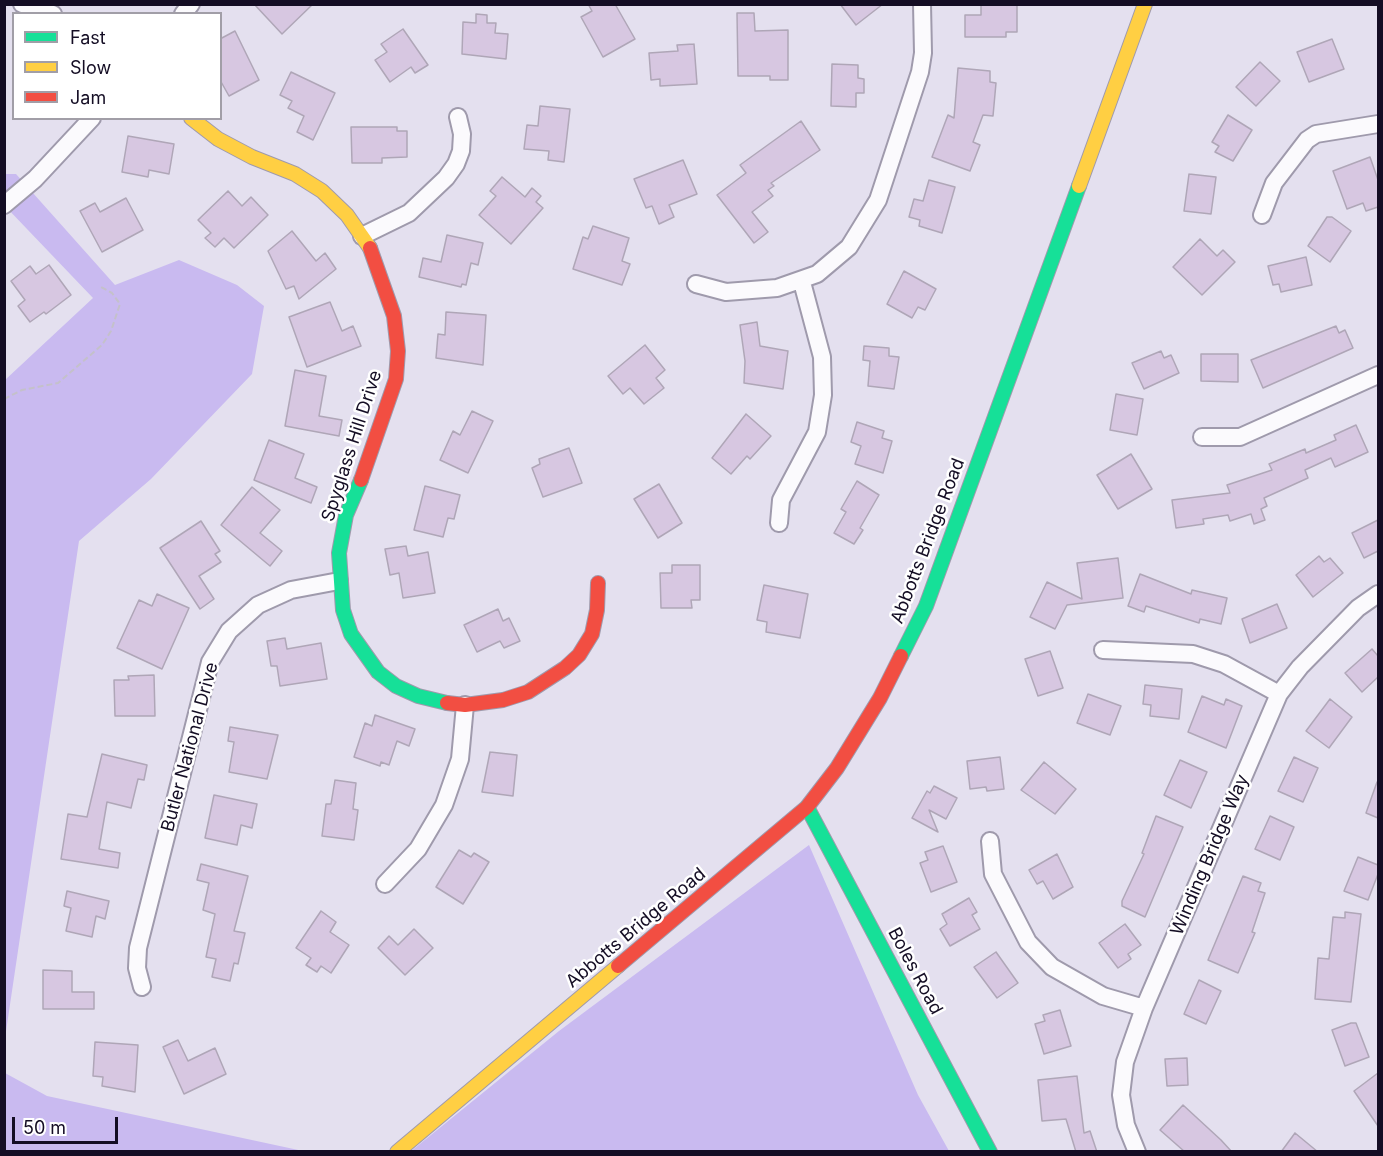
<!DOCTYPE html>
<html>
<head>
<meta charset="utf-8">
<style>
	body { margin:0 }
	#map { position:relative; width:1383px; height:1156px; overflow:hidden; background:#e4e0ef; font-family:Inter,sans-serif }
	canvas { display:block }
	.frame { position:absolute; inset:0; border:6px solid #140d24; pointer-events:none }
	.legend { position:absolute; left:12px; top:12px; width:210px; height:108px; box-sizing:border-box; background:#fff; border:2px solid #a19ea7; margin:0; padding:8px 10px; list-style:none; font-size:18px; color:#140d24 }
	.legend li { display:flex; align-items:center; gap:12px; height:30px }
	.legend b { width:30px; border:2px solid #a19ea7 }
	.scale { position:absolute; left:12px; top:1117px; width:106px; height:27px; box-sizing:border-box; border:3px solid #140d24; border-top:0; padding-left:8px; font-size:18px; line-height:21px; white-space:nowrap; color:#140d24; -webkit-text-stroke:4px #fff; paint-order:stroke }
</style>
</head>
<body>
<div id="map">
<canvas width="1383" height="1156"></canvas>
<div class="frame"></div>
<ul class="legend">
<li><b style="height:8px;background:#16e098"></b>Fast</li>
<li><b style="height:8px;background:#ffcf43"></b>Slow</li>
<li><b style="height:8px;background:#f24e42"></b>Jam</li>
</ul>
<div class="scale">50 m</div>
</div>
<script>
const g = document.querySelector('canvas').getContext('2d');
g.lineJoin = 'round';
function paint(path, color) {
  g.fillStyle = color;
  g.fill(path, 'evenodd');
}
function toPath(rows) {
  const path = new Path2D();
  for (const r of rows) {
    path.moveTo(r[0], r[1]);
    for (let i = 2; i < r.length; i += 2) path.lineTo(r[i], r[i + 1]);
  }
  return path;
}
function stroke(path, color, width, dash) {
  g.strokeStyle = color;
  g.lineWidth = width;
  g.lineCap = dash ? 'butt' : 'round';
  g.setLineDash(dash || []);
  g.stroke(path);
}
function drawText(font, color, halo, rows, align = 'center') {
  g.font = font + ' Inter,sans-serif';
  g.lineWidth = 5;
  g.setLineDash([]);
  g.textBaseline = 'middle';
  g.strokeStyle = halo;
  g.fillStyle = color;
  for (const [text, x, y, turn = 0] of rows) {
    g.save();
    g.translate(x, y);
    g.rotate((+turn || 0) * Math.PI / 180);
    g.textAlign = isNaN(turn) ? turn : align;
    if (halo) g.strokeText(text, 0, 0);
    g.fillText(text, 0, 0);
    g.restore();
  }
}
const green = toPath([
	[5,174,16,174,115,285,179,260,237,285,264,306,252,374,151,479,79,541,5,1038,5,380,93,298,5,206],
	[809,845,918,1095,949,1151,410,1152,559,1031],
	[5,1073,47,1096,303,1151,5,1151]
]);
const building = toPath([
	[254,4,313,4,282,34,254,4],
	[588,4,615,4,635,39,603,57,581,17,592,11,588,4],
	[840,4,883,4,856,25,840,4],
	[981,4,1017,4,1017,32,1006,32,1006,37,965,37,965,15,981,15,981,4],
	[737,13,754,13,755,31,788,30,788,80,770,80,770,76,738,76,737,13],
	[476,14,487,15,487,23,496,23,495,33,508,34,506,59,462,54,463,22,476,23,476,14],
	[403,29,428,65,415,73,411,67,390,82,375,60,387,52,381,44,403,29],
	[235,31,259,80,229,96,220,80,220,39,235,31],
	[1332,39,1344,69,1309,82,1297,52,1332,39],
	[694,44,697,84,660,86,660,79,651,80,649,53,678,51,677,45,694,44],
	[1260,62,1280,81,1256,106,1236,87,1260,62],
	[832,64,858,65,858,78,864,79,864,93,856,93,856,107,831,106,832,64],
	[958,68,990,71,990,82,996,83,993,116,983,115,973,142,980,145,970,171,932,157,948,115,954,118,958,68],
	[291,72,335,93,313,140,297,132,304,116,288,108,292,101,280,95,291,72],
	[540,106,570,109,564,162,548,160,549,151,524,149,527,125,538,126,540,106],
	[1228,115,1252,130,1233,161,1215,152,1219,146,1212,142,1228,115],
	[801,121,820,150,771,183,774,186,768,190,773,196,752,212,768,232,754,243,717,195,746,173,740,165,801,121],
	[351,127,397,127,397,131,407,131,407,157,382,158,382,163,352,163,351,127],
	[128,136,174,144,169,174,149,170,148,177,122,172,128,136],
	[1370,157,1378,180,1378,207,1366,211,1363,203,1347,209,1333,171,1370,157],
	[683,160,697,194,669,205,674,217,659,224,652,206,646,208,634,179,683,160],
	[1189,174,1216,177,1211,214,1184,211,1189,174],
	[502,177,525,197,532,188,541,196,536,202,543,208,511,244,479,215,496,196,490,191,502,177],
	[929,180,955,187,942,233,919,226,920,220,909,217,914,199,923,201,929,180],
	[228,191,242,206,251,197,268,215,234,248,224,238,215,247,205,238,211,233,198,220,228,191],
	[126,198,143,230,102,252,80,211,95,203,100,212,126,198],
	[1327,217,1332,217,1351,231,1330,262,1308,246,1327,217],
	[593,226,629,238,622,261,630,264,622,285,573,269,583,237,588,239,593,226],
	[292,231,316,261,325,253,336,269,299,299,294,286,286,289,268,251,292,231],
	[447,235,483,243,478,265,471,263,466,285,462,284,461,287,419,277,423,258,441,262,447,235],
	[1200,239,1217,256,1223,250,1235,262,1202,295,1173,267,1200,239],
	[1306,257,1312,285,1281,292,1279,284,1273,285,1268,266,1306,257],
	[49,265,71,295,46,314,44,312,30,322,18,306,25,300,11,281,30,266,36,274,49,265],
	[904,271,936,289,925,310,918,307,912,318,887,304,904,271],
	[330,302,342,331,353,326,361,346,307,367,289,317,330,302],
	[446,312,486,315,483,365,436,358,438,334,445,335,446,312],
	[757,322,760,346,788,351,783,389,744,383,745,361,740,325,757,322],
	[1336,326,1339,333,1345,330,1353,348,1263,388,1251,360,1336,326],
	[645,345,665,370,656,378,664,388,644,404,630,388,623,394,608,376,645,345],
	[864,346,889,348,889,356,899,357,894,389,868,386,870,361,863,360,864,346],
	[1161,351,1164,358,1171,355,1179,373,1144,389,1132,363,1161,351],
	[1201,354,1238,354,1238,382,1201,381,1201,354],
	[295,370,326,376,319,416,342,420,339,436,285,426,295,370],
	[1116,394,1143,399,1137,435,1110,430,1116,394],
	[472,411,493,421,468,473,440,460,453,431,460,435,472,411],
	[746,414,771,436,750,459,747,456,731,474,712,458,746,414],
	[857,422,884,431,882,438,892,441,883,473,855,464,861,446,851,442,857,422],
	[1356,425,1368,452,1335,467,1331,458,1305,470,1308,478,1264,498,1267,506,1261,509,1265,520,1254,524,1251,514,1230,521,1228,515,1203,519,1204,524,1176,528,1172,500,1230,493,1227,485,1272,470,1269,464,1305,449,1306,453,1336,440,1334,435,1356,425],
	[269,440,304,454,295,478,317,487,311,503,254,480,269,440],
	[569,448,582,483,543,497,532,468,540,464,539,459,569,448],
	[1131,454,1152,489,1118,509,1097,475,1131,454],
	[857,481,879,495,860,528,863,530,854,544,834,533,846,512,841,509,857,481],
	[659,484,682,523,658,538,634,499,659,484],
	[425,486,460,495,454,519,448,518,443,537,414,530,425,486],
	[252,487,280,510,260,533,282,551,270,566,221,525,252,487],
	[1378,520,1378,551,1364,558,1352,533,1378,520],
	[201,521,220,551,215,554,221,562,199,576,214,599,200,609,160,548,201,521],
	[406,546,408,556,428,552,435,593,403,598,399,573,390,575,385,549,406,546],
	[1319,556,1324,562,1330,558,1343,573,1313,597,1296,575,1319,556],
	[1118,558,1123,598,1067,605,1055,629,1030,617,1047,582,1082,599,1077,563,1118,558],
	[672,565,700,565,700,600,691,600,692,608,661,608,660,573,672,573,672,565],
	[1140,574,1191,594,1192,590,1227,598,1221,624,1200,619,1199,623,1146,606,1144,612,1128,606,1140,574],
	[764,585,808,594,800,638,766,632,767,622,757,620,764,585],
	[157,594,189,608,162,669,117,648,139,600,152,606,157,594],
	[1277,604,1287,628,1250,643,1242,619,1277,604],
	[498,609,503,621,509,618,520,641,504,648,500,641,477,652,464,625,498,609],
	[285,638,287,649,321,643,327,679,280,686,277,666,271,666,267,641,285,638],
	[1372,649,1378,656,1378,677,1362,692,1345,673,1372,649],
	[1050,651,1063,688,1038,696,1025,659,1050,651],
	[154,675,155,716,115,716,114,680,129,680,128,676,154,675],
	[1145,685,1182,689,1179,719,1150,716,1151,705,1143,704,1145,685],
	[1088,694,1121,706,1110,735,1077,723,1088,694],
	[1202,696,1224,705,1226,699,1242,706,1226,748,1188,732,1202,696],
	[1330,699,1352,717,1329,748,1306,731,1330,699],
	[375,715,415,729,409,746,397,741,389,765,381,762,380,766,354,757,365,723,372,726,375,715],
	[230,727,278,735,267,779,229,772,234,742,228,741,230,727],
	[490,752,517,755,513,796,482,792,490,752],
	[102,754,147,765,144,780,138,779,131,808,107,802,99,849,120,853,118,868,61,859,68,814,87,817,102,754],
	[1000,757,1004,789,987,791,986,787,970,789,967,761,1000,757],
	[1294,757,1318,768,1303,802,1278,791,1294,757],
	[1180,760,1207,772,1191,808,1164,795,1180,760],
	[1044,762,1076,789,1055,814,1021,790,1044,762],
	[335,780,356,783,353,809,358,810,354,840,322,836,326,804,331,804,335,780],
	[1377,782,1378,782,1378,818,1366,813,1377,782],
	[934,786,957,798,946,819,929,810,938,832,912,818,927,791,930,793,934,786],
	[214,795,257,804,252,828,241,825,237,845,205,838,214,795],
	[1156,816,1183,827,1145,917,1122,906,1122,901,1144,854,1142,853,1156,816],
	[1270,816,1294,827,1280,860,1255,849,1270,816],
	[943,846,957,882,931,892,920,863,928,860,925,852,943,846],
	[459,850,471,857,474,853,489,862,463,904,436,887,459,850],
	[1057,854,1073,887,1053,899,1043,881,1037,884,1029,870,1057,854],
	[1358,857,1378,865,1378,874,1368,900,1344,891,1358,857],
	[201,864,248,876,234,931,245,933,238,964,234,963,230,981,212,977,216,959,206,957,215,914,203,910,209,883,197,880,201,864],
	[1243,876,1261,883,1258,891,1265,893,1252,932,1255,933,1238,973,1208,960,1243,876],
	[67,891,109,901,105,919,96,916,92,937,66,931,71,908,64,906,67,891],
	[969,898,977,912,972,915,980,929,950,946,940,929,947,924,942,914,969,898],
	[321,911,336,922,330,932,349,945,331,973,321,966,317,972,306,965,311,958,296,948,321,911],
	[1345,912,1361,914,1351,1002,1315,999,1318,958,1329,959,1333,917,1345,918,1345,912],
	[1125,924,1141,945,1128,954,1131,959,1118,968,1099,943,1125,924],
	[414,929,433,948,405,975,378,948,389,936,398,945,414,929],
	[996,952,1018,983,997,998,974,967,996,952],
	[43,970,72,971,72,992,94,992,94,1009,43,1009,43,970],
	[1199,980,1221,991,1206,1024,1184,1014,1199,980],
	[1060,1010,1071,1046,1044,1054,1035,1024,1045,1021,1043,1015,1060,1010],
	[1351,1023,1356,1023,1369,1057,1345,1066,1332,1030,1351,1023],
	[178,1040,188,1061,215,1048,226,1074,184,1094,163,1047,178,1040],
	[95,1042,138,1045,135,1092,102,1086,103,1077,93,1076,95,1042],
	[1187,1058,1188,1085,1167,1086,1165,1059,1187,1058],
	[1378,1073,1378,1126,1354,1091,1378,1073],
	[1077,1076,1084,1133,1090,1131,1097,1152,1076,1152,1066,1119,1042,1121,1038,1080,1077,1076],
	[1183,1105,1221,1140,1232,1152,1185,1152,1160,1130,1183,1105],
	[1295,1133,1318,1152,1281,1152,1295,1133]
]);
const path = toPath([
	[4,399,22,390,58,383,102,345,111,331,120,304,112,293,101,287],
	[4,1113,6,1113]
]);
const street = toPath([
	[22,4,53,14],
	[183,14,191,4],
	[4,205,35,179,92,118],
	[1262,215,1274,183,1307,140,1316,134,1378,124],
	[362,236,409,213,446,178,456,164,461,151,462,134,458,117],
	[696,284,726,292,777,288,817,274,849,247,878,200,920,72,923,53,922,4],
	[1202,437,1240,437,1378,375],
	[779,523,781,500,817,432,823,395,822,357,802,282],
	[1103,650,1193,654,1224,664,1279,694],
	[990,841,993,874,1028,942,1052,967,1103,996,1144,1008],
	[385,884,418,849,444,805,460,759,465,705],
	[142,987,137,968,138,948,210,662,229,631,258,605,291,590,339,581],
	[1137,1152,1126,1125,1121,1095,1125,1062,1144,1008,1279,694,1300,667,1358,608,1378,594]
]);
const fast = toPath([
	[361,480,346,515,339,553,343,610,351,634,378,672,396,686,418,696,447,703],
	[901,656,926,606,1079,186],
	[807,807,990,1152]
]);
const slow = toPath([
	[191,118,218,139,252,157,295,174,322,191,347,215,370,248],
	[1079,186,1145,4],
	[397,1152,618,966]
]);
const jam = toPath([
	[361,480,396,379,398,351,394,316,370,248],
	[447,703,465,705,503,700,528,692,565,668,579,655,592,634,597,610,598,583],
	[618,966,807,807,837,768,880,698,901,656]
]);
const streetNames = [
	["Spyglass Hill Drive",352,446,-72],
	["Abbotts Bridge Road",928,541,-69],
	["Butler National Drive",190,747,-75],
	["Winding Bridge Way",1210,855,-67],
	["Abbotts Bridge Road",636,928,-40],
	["Boles Road",915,971,62]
];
paint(green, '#c9baf0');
paint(building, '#d7c7e1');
stroke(building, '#afa6b7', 1.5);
stroke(street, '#9f9aac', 20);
stroke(fast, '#9f9aac', 16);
stroke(slow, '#9f9aac', 16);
stroke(jam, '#9f9aac', 16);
stroke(path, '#c4c1ca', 2, [6, 3]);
stroke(street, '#fbfafd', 16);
stroke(fast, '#16e098', 14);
stroke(slow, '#ffcf43', 14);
stroke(jam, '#f24e42', 14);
drawText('18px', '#140d24', '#fff', streetNames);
</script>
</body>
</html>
